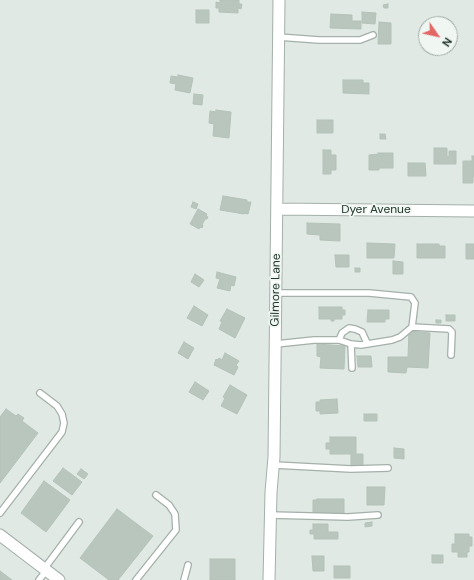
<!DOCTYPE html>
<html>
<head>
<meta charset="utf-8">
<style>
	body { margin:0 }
	#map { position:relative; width:474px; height:580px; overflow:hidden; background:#e0e9e3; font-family:"DM Sans",sans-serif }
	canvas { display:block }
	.north { position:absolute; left:418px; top:16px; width:40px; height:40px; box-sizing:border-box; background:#f0f6f2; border:1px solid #9eaaa3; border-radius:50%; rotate:124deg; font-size:11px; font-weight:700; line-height:16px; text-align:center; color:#23372d }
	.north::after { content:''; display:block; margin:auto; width:14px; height:18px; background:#e26865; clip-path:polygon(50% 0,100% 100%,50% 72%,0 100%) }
</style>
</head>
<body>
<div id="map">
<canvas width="474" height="580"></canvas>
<div class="north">N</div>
</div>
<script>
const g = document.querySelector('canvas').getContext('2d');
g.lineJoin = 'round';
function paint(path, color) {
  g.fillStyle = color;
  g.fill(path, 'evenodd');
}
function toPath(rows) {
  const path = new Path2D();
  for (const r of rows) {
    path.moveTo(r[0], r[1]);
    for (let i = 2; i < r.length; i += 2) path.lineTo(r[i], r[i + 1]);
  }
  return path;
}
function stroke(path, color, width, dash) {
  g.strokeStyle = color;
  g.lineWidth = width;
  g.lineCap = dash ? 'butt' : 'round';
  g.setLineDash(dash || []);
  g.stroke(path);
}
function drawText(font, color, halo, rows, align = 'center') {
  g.font = font + ' "DM Sans",sans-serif';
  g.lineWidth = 3.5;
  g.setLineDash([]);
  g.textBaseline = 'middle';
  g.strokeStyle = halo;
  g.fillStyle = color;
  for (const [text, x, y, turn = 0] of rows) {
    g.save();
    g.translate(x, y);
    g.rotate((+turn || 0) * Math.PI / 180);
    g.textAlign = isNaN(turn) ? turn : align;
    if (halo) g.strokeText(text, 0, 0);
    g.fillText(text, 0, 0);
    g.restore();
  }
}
const building = toPath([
	[220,0,239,0,239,4,242,4,241,9,238,8,238,13,219,12,219,8,216,8,216,2,220,3,220,0],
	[388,4,388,8,384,8,383,5,388,4],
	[196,10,209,10,209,23,196,23,196,10],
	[362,12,376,13,375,24,362,23,362,12],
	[331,14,352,15,352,21,361,21,361,29,330,28,331,14],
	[379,22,391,23,391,44,378,44,379,22],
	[178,75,193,78,190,93,175,90,176,84,170,83,171,76,178,77,178,75],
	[343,80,363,80,363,83,369,83,369,94,343,93,343,80],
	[194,94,203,95,202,105,193,104,194,94],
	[216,110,231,112,229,138,213,136,214,124,209,123,210,111,216,112,216,110],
	[317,120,333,120,333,133,317,133,317,120],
	[380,134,385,134,386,139,380,139,380,134],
	[434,148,447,148,447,157,449,157,449,151,456,151,456,164,434,164,434,148],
	[323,150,331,150,331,155,336,155,336,170,331,170,331,174,323,174,323,150],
	[378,153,393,153,393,168,379,168,379,170,369,170,369,155,379,154,378,153],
	[472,156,474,156,474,177,473,177,473,183,463,183,463,161,472,161,472,156],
	[408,163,425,163,426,176,408,176,408,163],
	[223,196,247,200,247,202,251,202,248,214,244,213,244,214,220,210,223,196],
	[193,202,198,204,196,209,191,207,193,202],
	[198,209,207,214,206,216,208,217,207,219,205,219,202,225,203,225,202,228,200,227,199,229,190,224,198,209],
	[307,223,340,224,340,241,320,240,320,235,307,234,307,223],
	[367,243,395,244,394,258,367,258,367,243],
	[417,244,439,244,439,246,445,246,445,258,417,258,417,244],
	[466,244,474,244,474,259,466,259,466,244],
	[335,255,349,255,349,267,336,267,335,255],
	[393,261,403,262,403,274,393,274,393,261],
	[355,268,360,268,360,272,355,272,355,268],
	[217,272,236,277,234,286,231,285,230,291,217,288,220,279,216,278,217,272],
	[195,274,204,280,199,287,191,282,195,274],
	[194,306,208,315,202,326,187,318,194,306],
	[319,307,342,307,342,310,345,310,345,315,342,315,342,319,334,319,334,321,331,321,331,319,319,319,319,307],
	[227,309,245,318,235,338,219,329,222,322,220,321,227,309],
	[368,310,389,310,389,319,385,319,385,322,367,322,368,310],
	[446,315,455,315,455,321,446,321,446,315],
	[436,320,441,320,441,323,436,323,436,320],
	[409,331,430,333,428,368,407,367,406,373,388,372,388,357,408,357,409,331],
	[184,342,194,348,188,359,178,353,184,342],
	[317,344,345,346,344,369,320,368,321,357,317,356,317,344],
	[225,353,239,361,236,365,238,367,234,375,214,365,216,359,218,360,219,358,222,360,225,353],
	[357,356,371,356,372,367,358,367,357,356],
	[195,382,209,391,203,400,189,392,195,382],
	[230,385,247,395,237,414,221,406,225,398,223,397,230,385],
	[337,399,338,413,320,414,320,411,316,411,316,402,320,402,320,400,337,399],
	[6,409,16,416,18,414,24,418,22,421,38,433,0,483,0,417,6,409],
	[364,414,377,414,377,421,364,421,364,414],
	[330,437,356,437,356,454,363,454,363,466,351,466,351,454,330,454,330,449,326,449,326,443,330,443,330,437],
	[394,448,404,449,404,459,394,458,394,448],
	[63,468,82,482,72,495,53,481,63,468],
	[81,469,88,474,84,479,77,474,81,469],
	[44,481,70,500,46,532,21,513,44,481],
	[367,487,385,487,384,505,367,505,367,487],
	[317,499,344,499,344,515,313,513,313,500,316,500,317,499],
	[117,509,153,536,118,580,109,580,80,558,117,509],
	[372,522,372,526,365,527,365,523,372,522],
	[313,524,328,524,328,532,338,532,338,539,314,539,314,534,310,534,310,530,313,530,313,524],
	[455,534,469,534,469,537,472,537,472,546,469,546,469,552,467,552,467,557,458,557,458,552,452,552,452,544,455,544,455,534],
	[432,555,443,555,443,563,432,563,432,555],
	[312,556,324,556,324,571,313,571,312,556],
	[210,559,235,559,235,580,210,580,210,559],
	[334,566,350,566,350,578,334,578,334,566],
	[0,571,12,580,0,580,0,571]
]);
const lane = toPath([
	[278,37,319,40,360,40,373,35],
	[412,327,449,329,452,332,451,355],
	[339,340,342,333,349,328,355,329,362,332,367,343],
	[276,344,314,340,339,340,351,344,361,345,392,340,400,337,412,327,415,303,411,297,369,293,276,293],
	[351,344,352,368],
	[274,465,351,469,388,468],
	[0,513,62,432,64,423,62,414,57,406,40,393],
	[270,515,348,517,378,515],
	[44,569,79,522],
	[39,580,46,571],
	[136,580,176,530,175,514,169,505,156,495],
	[184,580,188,565]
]);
const street = toPath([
	[277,209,474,211],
	[0,535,59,580],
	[269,580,271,492,274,457,279,0]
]);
const streetNames = [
	["Dyer Avenue",376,210],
	["Gilmore Lane",276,290,-89]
];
paint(building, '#b9c6be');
stroke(building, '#b3c2b8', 1);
stroke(lane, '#a4b0a9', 8);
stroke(street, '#a4b0a9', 13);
stroke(lane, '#fff', 5.5);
stroke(street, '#fff', 11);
drawText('12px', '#23372d', '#f0f6f2', streetNames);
</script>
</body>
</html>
